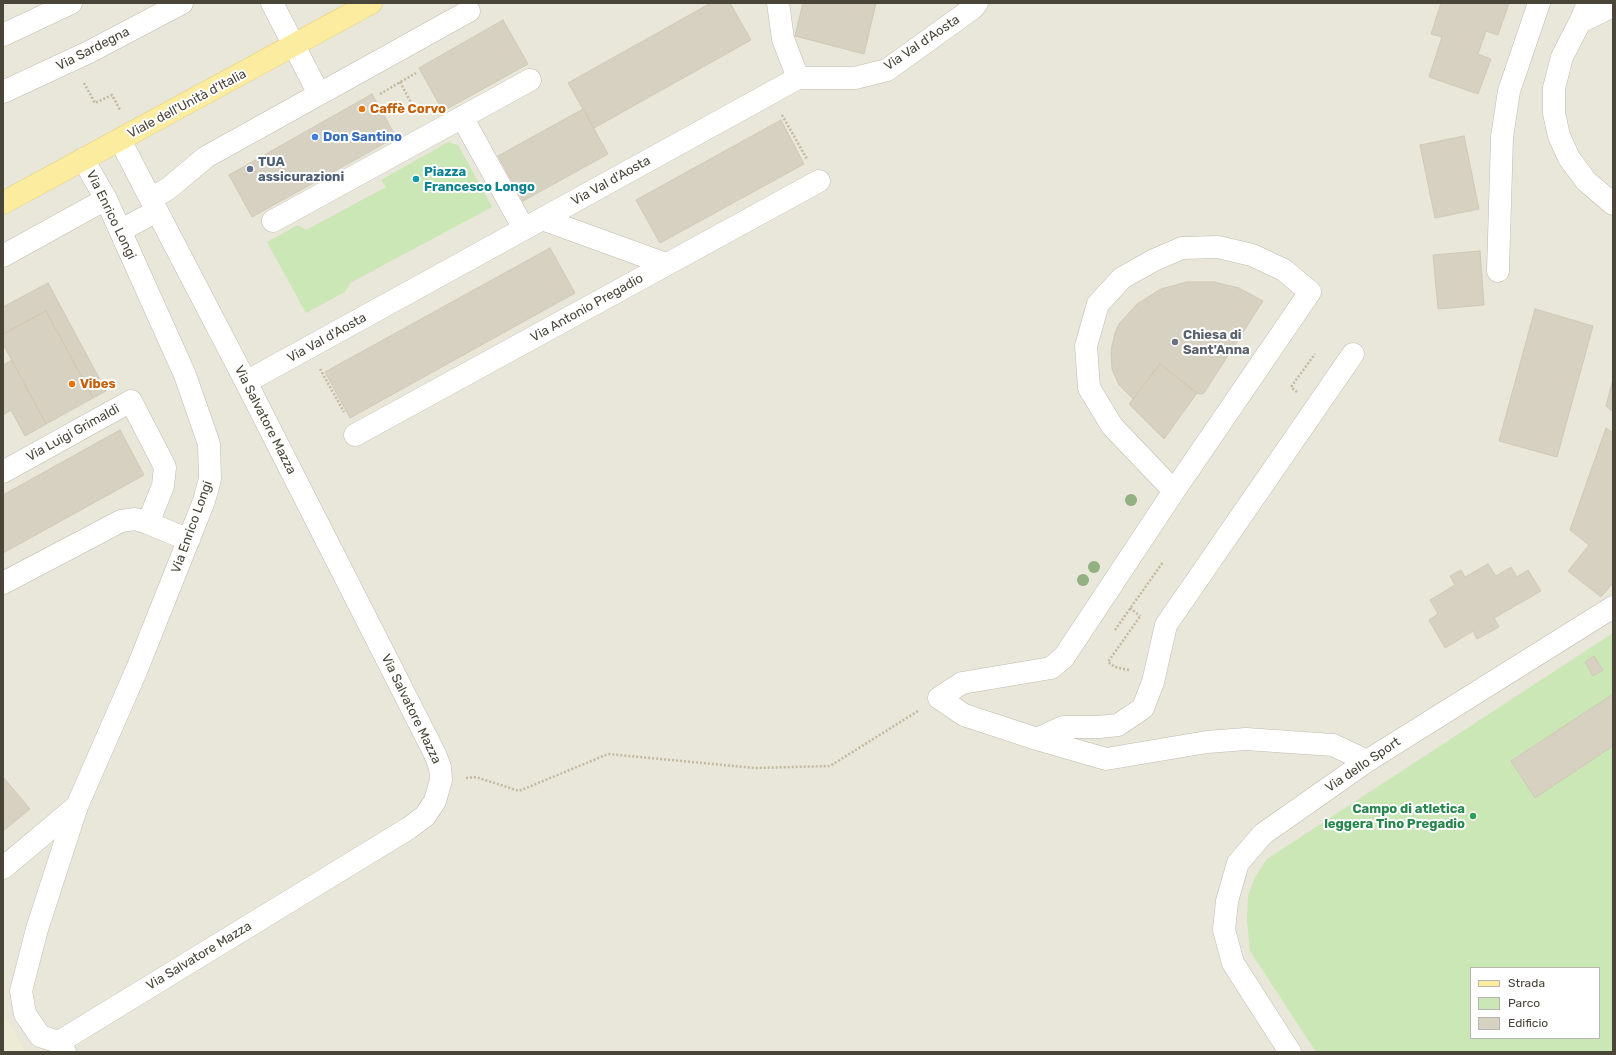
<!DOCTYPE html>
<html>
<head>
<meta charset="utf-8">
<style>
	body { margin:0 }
	#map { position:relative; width:1616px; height:1055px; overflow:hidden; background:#f5f3eb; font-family:Rubik,sans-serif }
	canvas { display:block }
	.frame { position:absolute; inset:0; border:4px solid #494539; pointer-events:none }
	.legend { position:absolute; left:1470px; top:967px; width:130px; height:72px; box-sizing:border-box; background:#fff; border:1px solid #b6b5b0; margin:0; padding:5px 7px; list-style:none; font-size:12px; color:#494539 }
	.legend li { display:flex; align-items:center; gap:8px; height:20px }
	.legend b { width:20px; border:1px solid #b6b5b0 }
</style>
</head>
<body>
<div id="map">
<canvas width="1616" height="1055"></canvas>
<div class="frame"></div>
<ul class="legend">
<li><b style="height:5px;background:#fbec9f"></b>Strada</li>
<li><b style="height:11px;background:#cbe7b6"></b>Parco</li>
<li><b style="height:11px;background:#d6d1c1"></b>Edificio</li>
</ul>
</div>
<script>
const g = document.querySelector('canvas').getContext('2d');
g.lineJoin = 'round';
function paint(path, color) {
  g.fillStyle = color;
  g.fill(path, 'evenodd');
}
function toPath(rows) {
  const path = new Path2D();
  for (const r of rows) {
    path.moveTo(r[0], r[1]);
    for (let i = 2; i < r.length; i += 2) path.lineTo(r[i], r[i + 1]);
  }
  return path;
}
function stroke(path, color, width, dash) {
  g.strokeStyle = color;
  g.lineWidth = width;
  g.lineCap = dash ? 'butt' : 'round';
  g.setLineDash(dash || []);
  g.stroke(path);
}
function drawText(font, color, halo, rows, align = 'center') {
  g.font = font + ' Rubik,sans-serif';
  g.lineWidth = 4;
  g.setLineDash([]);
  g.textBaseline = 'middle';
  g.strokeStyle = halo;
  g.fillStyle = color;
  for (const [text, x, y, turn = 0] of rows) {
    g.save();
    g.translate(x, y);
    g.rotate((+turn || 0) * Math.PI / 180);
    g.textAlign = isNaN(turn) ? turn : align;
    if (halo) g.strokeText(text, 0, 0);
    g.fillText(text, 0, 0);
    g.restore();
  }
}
const residential = toPath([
	[3,3,1613,3,1613,1052,3,1052],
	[1471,968,1599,968,1599,1038,1471,1038]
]);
const education = toPath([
	[3,1012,24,1049,26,1052,3,1052]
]);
const green = toPath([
	[448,142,458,145,492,207,350,283,345,292,306,313,267,242,298,225,306,230,386,187,381,180],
	[1613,633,1613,1052,1316,1052,1250,951,1247,921,1248,896,1255,877,1267,859],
	[1471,968,1599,968,1599,1038,1471,1038]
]);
const building = toPath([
	[711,3,730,3,751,40,594,128,568,83,711,3],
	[803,3,876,3,864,54,795,36,803,3],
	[1441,3,1509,3,1498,35,1486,31,1478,54,1491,59,1478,94,1429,77,1442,37,1431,34,1441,3],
	[503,20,528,64,443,111,419,68,503,20],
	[372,94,396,137,252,217,229,175,372,94],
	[583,109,608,154,523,201,498,156,583,109],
	[781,120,804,164,660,243,636,200,781,120],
	[1464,136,1479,209,1435,218,1420,145,1464,136],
	[550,248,575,293,350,418,325,372,550,248],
	[1480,251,1484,305,1438,309,1433,255,1480,251],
	[1187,282,1214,282,1239,288,1263,301,1204,393,1200,394,1197,393,1160,364,1133,399,1119,385,1112,369,1111,351,1115,333,1119,324,1137,304,1161,289,1187,282],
	[48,283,106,391,93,398,46,311,3,334,3,307,48,283],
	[1535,309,1593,326,1557,457,1499,441,1535,309],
	[46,311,93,398,46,424,3,344,3,334,46,311],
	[12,360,46,424,25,436,11,410,3,415,3,365,12,360],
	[1160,364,1197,393,1164,439,1129,404,1160,364],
	[1613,379,1613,412,1606,406,1613,379],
	[1606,428,1613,433,1613,583,1601,597,1568,571,1589,545,1570,530,1606,428],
	[120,430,144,475,3,553,3,495,120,430],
	[1488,564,1496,576,1511,567,1517,577,1528,570,1541,591,1494,618,1499,627,1477,639,1473,631,1445,648,1429,620,1438,614,1430,600,1455,585,1450,576,1461,570,1465,577,1488,564],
	[1594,656,1603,670,1593,676,1585,662,1594,656],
	[1613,694,1613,746,1535,798,1511,761,1613,694],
	[3,777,30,809,3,831,3,777]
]);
const path = toPath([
	[400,82,417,114],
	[84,83,95,103,112,95,120,110],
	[380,94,416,73],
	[782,115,807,159],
	[320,369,344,412],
	[1297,392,1291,387,1315,354],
	[1130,608,1140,616],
	[1115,630,1163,562],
	[1129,670,1115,667,1108,662,1141,615],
	[466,778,476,777,519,791,608,754,755,768,830,766,918,711]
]);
const minor = toPath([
	[272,3,319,94],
	[778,3,783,39,798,78],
	[1588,3,1580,22,1562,57,1554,88,1554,113,1559,136,1569,158,1586,181,1613,204],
	[1580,22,1613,6],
	[3,35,71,3],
	[3,92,89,52,182,3],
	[462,117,524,229],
	[151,199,169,188,206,157,469,11],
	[542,219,666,264],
	[273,221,530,80],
	[121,230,157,211],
	[3,256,106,199],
	[1498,271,1502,137,1509,91,1539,3],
	[246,382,798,78,855,78,887,70,973,8,977,3],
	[355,435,819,181],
	[3,472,131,401,165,467,163,486,148,523],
	[1174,491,1112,426,1089,388,1086,346,1098,304,1122,278,1154,260,1182,248,1218,247,1252,255,1284,270,1310,292,1174,491,1064,657,1051,668,962,683,939,698,964,715,1037,739,1106,759,1207,742,1246,739,1333,745,1367,761],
	[3,583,121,521,135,519,148,523,189,540],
	[1037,739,1063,727,1099,727,1118,725,1143,708,1153,682,1166,625,1353,354],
	[3,868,77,806],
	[59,1042,40,1036,25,1014,21,991,37,929,77,806,137,669,204,501,210,479,209,444,185,375,106,199,83,159],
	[65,1052,59,1042,409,828,425,816,435,801,441,780,440,767,435,754,246,382,120,140],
	[1290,1052,1233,963,1224,930,1227,901,1238,863,1263,834,1367,761,1613,607]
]);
const major = toPath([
	[3,203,371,3]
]);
const trees = [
	[1131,500],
	[1094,567],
	[1083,580]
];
const markers = [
	[362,109,4,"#e8710a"],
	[315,137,4,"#3f7fe0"],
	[250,169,4,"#5c6f8a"],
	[416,179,4,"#0f9aa8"],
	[1175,342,4,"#6b7280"],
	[72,384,4,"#e8710a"],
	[1473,816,4,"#2e9e5b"]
];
const streetNames = [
	["Via Val d'Aosta",922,43,-34],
	["Via Sardegna",93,49,-27],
	["Viale dell'Unità d'Italia",187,104,-28],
	["Via Val d'Aosta",611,181,-29],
	["Via Enrico Longi",111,215,64],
	["Via Antonio Pregadio",587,308,-29],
	["Via Val d'Aosta",327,338,-29],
	["Via Salvatore Mazza",265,420,63],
	["Via Luigi Grimaldi",73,433,-29],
	["Via Enrico Longi",192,527,-70],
	["Via Salvatore Mazza",411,709,64],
	["Via dello Sport",1363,765,-34],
	["Via Salvatore Mazza",199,956,-31]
];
const foodNames = [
	["Caffè Corvo",370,109],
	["Vibes",80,384]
];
const shopNames = [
	["Don Santino",323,137]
];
const serviceNames = [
	["TUA",258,162],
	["assicurazioni",258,177]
];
const cultureNames = [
	["Piazza",424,172],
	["Francesco Longo",424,187]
];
const worshipNames = [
	["Chiesa di",1183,335],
	["Sant'Anna",1183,350]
];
const leisureNames = [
	["Campo di atletica",1465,809],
	["leggera Tino Pregadio",1465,824]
];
paint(residential, '#e9e6da');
paint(education, '#edead6');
paint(green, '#cbe7b6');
paint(building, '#d6d1c1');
stroke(building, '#d1c9b4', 1);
stroke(minor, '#c0bcae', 23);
stroke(major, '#e0cc6e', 23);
stroke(path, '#c2baa0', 2.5, [2, 2]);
stroke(minor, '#fff', 22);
stroke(major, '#fbec9f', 22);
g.fillStyle = '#92b082';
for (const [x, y] of trees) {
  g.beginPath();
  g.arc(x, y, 6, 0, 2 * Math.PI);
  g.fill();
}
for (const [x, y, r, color] of markers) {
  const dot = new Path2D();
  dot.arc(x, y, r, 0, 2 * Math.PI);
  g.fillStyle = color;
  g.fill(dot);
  stroke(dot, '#fff', 1.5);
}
drawText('13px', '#494539', '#fff', streetNames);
drawText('bold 13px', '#c56008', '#fff', foodNames, 'left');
drawText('bold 13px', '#366cbe', '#fff', shopNames, 'left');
drawText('bold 13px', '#4e5e75', '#fff', serviceNames, 'left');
drawText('bold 13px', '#0d838f', '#fff', cultureNames, 'left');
drawText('bold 13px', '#5b616d', '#fff', worshipNames, 'left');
drawText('bold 13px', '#27864d', '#fff', leisureNames, 'right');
</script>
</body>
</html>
